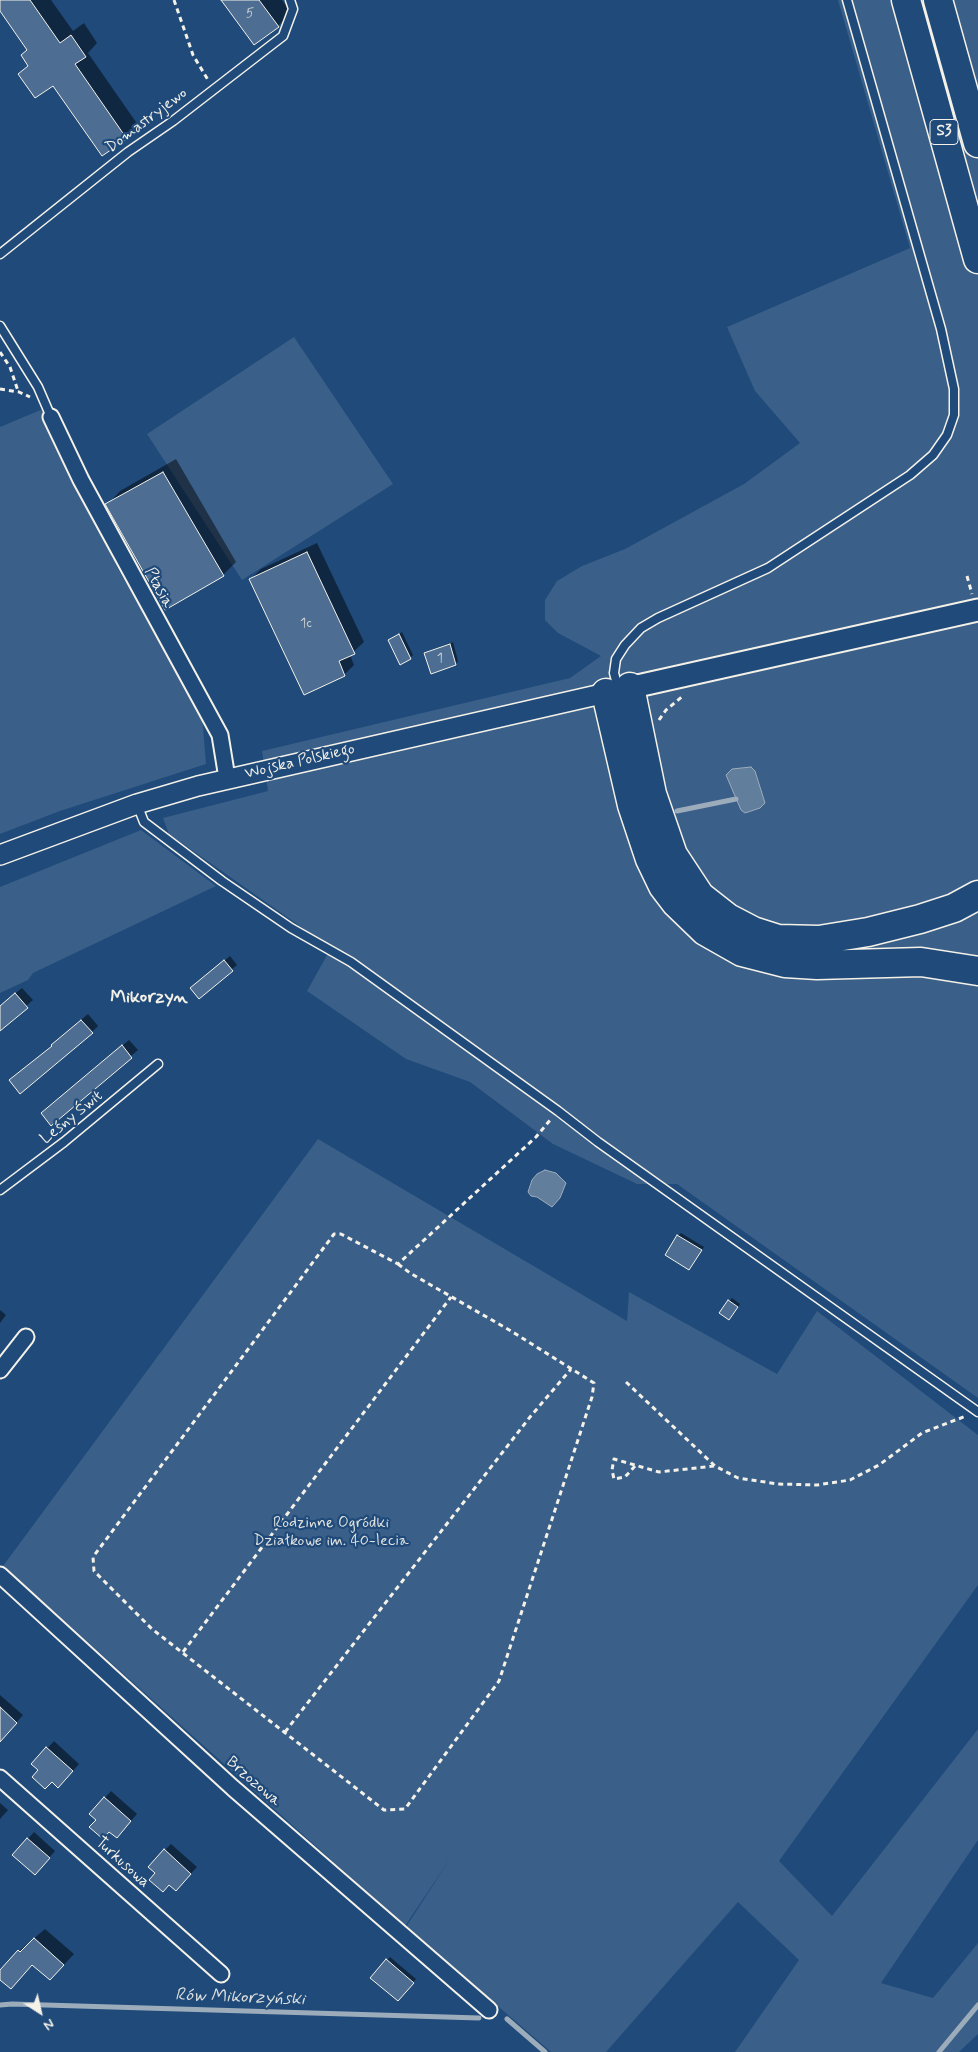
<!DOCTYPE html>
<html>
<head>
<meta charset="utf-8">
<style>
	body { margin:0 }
	#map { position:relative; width:978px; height:2052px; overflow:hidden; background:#1f4a7a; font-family:Mynerve,sans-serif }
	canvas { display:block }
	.north { position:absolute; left:15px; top:1987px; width:50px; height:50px; -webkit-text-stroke:4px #1f4a7a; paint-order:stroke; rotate:145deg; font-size:14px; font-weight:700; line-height:20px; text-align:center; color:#f4f1e8 }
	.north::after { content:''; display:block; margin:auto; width:18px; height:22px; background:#f4f1e8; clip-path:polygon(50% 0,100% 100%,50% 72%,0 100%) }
</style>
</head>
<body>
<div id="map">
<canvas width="978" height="2052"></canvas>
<div class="north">N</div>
</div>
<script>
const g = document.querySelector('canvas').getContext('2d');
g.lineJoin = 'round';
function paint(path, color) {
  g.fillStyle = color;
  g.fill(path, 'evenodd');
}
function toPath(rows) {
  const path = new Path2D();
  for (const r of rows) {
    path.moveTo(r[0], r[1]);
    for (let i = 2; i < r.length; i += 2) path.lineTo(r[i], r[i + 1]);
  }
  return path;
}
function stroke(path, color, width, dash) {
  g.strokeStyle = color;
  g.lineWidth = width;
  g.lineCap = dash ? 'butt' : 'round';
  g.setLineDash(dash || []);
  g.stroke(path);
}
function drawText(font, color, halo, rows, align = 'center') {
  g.font = font + ' Mynerve,sans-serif';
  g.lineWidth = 4.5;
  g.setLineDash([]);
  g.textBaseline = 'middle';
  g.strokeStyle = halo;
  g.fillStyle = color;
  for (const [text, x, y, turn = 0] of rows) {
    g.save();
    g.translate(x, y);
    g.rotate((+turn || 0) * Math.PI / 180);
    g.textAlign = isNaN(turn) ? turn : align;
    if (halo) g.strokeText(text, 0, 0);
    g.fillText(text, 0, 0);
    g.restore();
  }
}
const green = toPath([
	[838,0,978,0,978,1398,677,1184,637,1184,553,1144,470,1082,406,1059,307,991,331,948,169,834,163,818,268,791,262,751,570,678,601,656,558,633,545,620,545,600,557,581,582,566,625,549,744,484,800,443,755,391,727,327,910,248],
	[294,337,393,484,242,580,147,434],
	[43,409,118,569,202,714,206,764,60,811,0,834,0,427],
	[141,830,216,886,33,973,28,980,0,993,0,887],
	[318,1139,627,1321,629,1292,777,1374,817,1311,978,1435,978,1585,779,1861,832,1916,978,1729,978,1840,881,1983,933,1998,978,1943,978,2034,959,2052,735,2052,799,1960,738,1902,606,2052,551,2052,406,1927,450,1859,405,1926,3,1566]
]);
const water = toPath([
	[751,767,755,771,765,803,760,808,745,813,741,810,726,775,732,769,751,767],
	[545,1170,556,1173,566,1183,560,1198,552,1207,537,1197,531,1196,528,1192,532,1180,537,1174,545,1170]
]);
const shadow = toPath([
	[0,0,51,0,73,31,84,23,97,43,88,53,138,125,126,138,53,84,20,74,29,65,28,49,0,9],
	[223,0,282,0,291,13,278,26],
	[176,459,236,562,223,575,107,505,120,491],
	[317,543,364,642,350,655,354,665,344,675,251,579,261,569],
	[402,632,413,655,410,658,389,640],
	[453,642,458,661,456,664,426,653],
	[230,956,237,965,200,997,197,984],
	[22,988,33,1000,0,1029,0,1006],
	[88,1014,98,1026,92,1032,59,1038],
	[129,1040,138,1050,51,1124,49,1107],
	[681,1233,704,1247,689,1269,678,1236],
	[732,1298,740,1304,732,1316,729,1301],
	[0,1310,6,1315,0,1323],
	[0,1695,23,1715,9,1731,0,1735],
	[54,1741,79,1764,65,1780,40,1770,33,1764],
	[111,1791,137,1814,123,1830,98,1820,90,1814],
	[0,1803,8,1810,0,1819],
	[34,1832,55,1851,41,1867,14,1855],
	[171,1844,197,1867,182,1883,169,1883,157,1873,165,1850],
	[45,1929,74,1954,60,1969,33,1964,0,1978,0,1972,19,1951],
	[390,1957,416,1979,398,2000,372,1978]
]);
const stream = toPath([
	[677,811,736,799],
	[0,2005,12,2004,479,2018],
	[507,2019,545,2052],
	[939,2052,978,2005]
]);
const building = toPath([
	[0,0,30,0,60,43,71,35,86,57,75,64,127,139,102,156,53,86,35,98,18,74,28,66,21,55,27,50,0,11,0,0],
	[221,0,259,0,279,27,254,45,221,0],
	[163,472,224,576,165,610,105,504,163,472],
	[307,552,355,654,339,661,345,676,304,695,249,579,307,552],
	[399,634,411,659,400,665,388,640,399,634],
	[450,644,456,665,431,674,424,653,450,644],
	[224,960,233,971,199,999,190,988,224,960],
	[15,993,28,1008,0,1031,0,1006,15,993],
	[81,1020,93,1033,20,1094,9,1080,52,1046,51,1045,81,1020],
	[122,1045,132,1058,51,1126,41,1113,122,1045],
	[677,1235,702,1250,689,1270,665,1255,677,1235],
	[728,1300,738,1307,729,1320,719,1313,728,1300],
	[0,1707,17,1723,0,1742,0,1707],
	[46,1747,73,1771,58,1788,52,1782,45,1789,32,1777,38,1770,31,1764,46,1747],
	[104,1797,131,1821,117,1838,109,1832,103,1839,89,1827,96,1820,89,1814,104,1797],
	[27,1838,50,1858,35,1875,12,1855,27,1838],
	[164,1849,191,1874,176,1891,169,1885,163,1892,149,1880,155,1873,148,1867,164,1849],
	[34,1938,64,1965,50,1980,32,1965,11,1989,0,1980,0,1970,18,1950,20,1952,34,1938],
	[386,1959,414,1983,398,2001,370,1978,386,1959]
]);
const path = toPath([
	[174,0,193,55,208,80],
	[0,352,10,367,18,391],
	[0,389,19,392,30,397],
	[967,576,972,594],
	[659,720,666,710,684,695],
	[398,1264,410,1273,511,1331,594,1383,592,1397,499,1681,405,1809,384,1810,152,1629,94,1571,93,1557,334,1234,341,1234,398,1264,536,1137,551,1119],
	[626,1382,715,1466,738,1478,778,1484,817,1485,850,1480,879,1465,922,1433,966,1416],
	[635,1466,625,1477,614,1479,612,1470,614,1459,659,1472,714,1466],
	[183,1652,451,1297],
	[285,1732,530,1417,571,1369]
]);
const service = toPath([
	[0,254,128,152,173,121,283,36,293,9,290,0],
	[0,326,38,387,51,417],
	[618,688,614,673,616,659,625,645,641,628,658,618,768,568,910,475,933,455,947,435,954,415,954,389,941,329,847,0],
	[137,804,144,822,222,881,291,928,351,962,558,1111,598,1142,978,1412],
	[0,1190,64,1142,158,1064]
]);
const minor = toPath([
	[51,417,81,480,220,735,227,778],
	[0,1370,26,1337],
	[0,1575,233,1788,489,2010],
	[0,1778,221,1974]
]);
const tertiary = toPath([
	[0,855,137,804,198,786,606,693]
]);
const secondary = toPath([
	[615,691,978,610]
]);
const motorway = toPath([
	[906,0,978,259],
	[938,0,978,143],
	[630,687,652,794,673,855,700,896,728,918,753,931,778,939,819,940,868,932,920,919,954,908,978,895],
	[606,693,632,805,650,859,663,886,676,903,705,931,742,952,785,963,817,965,921,962,978,971]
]);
const numberNames = [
	["5",250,14],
	["1c",306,624],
	["1",440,659]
];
const shields = [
	[944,132,28]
];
const shieldNames = [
	["S3",944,132]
];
const streetNames = [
	["Domastryjewo",147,121,-37],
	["Ptasia",158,588,62],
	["Wojska Polskiego",300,762,-13],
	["Leśny Świt",72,1118,-39],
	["Brzozowa",253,1782,41],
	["Turkusowa",122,1863,42]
];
const parkNames = [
	["Rodzinne Ogródki",331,1524],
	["Działkowe im. 40-lecia",331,1542]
];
const neighbourhoodNames = [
	["Mikorzyn",149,998]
];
const waterNames = [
	["Rów Mikorzyński",240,1998,2]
];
paint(green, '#3a5f88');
paint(water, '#627e9d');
stroke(water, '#9cacbb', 1);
paint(shadow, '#0007');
stroke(stream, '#9cacbb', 5);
paint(building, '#4d6e92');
stroke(building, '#f4f1e8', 1);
stroke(service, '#f4f1e8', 11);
stroke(minor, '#f4f1e8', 19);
stroke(tertiary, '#f4f1e8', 22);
stroke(secondary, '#f4f1e8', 25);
stroke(motorway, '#f4f1e8', 31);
stroke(path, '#f4f1e8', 3, [5, 4]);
stroke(service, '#1f4a7a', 8);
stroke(minor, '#1f4a7a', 15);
stroke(tertiary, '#1f4a7a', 19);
stroke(secondary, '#1f4a7a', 21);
stroke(motorway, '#1f4a7a', 28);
drawText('14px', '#cad0d2', null, numberNames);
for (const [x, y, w] of shields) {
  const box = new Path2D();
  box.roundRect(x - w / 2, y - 12.5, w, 25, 4);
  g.fillStyle = '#1f4a7a';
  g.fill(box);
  stroke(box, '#f4f1e8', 1);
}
drawText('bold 15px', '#f4f1e8', null, shieldNames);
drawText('16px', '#f4f1e8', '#1f4a7a', streetNames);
drawText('16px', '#e1e2de', '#1f4a7a', parkNames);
drawText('bold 18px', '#f4f1e8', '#1f4a7a', neighbourhoodNames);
drawText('italic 18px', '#dee0dd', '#1f4a7a', waterNames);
</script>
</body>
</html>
